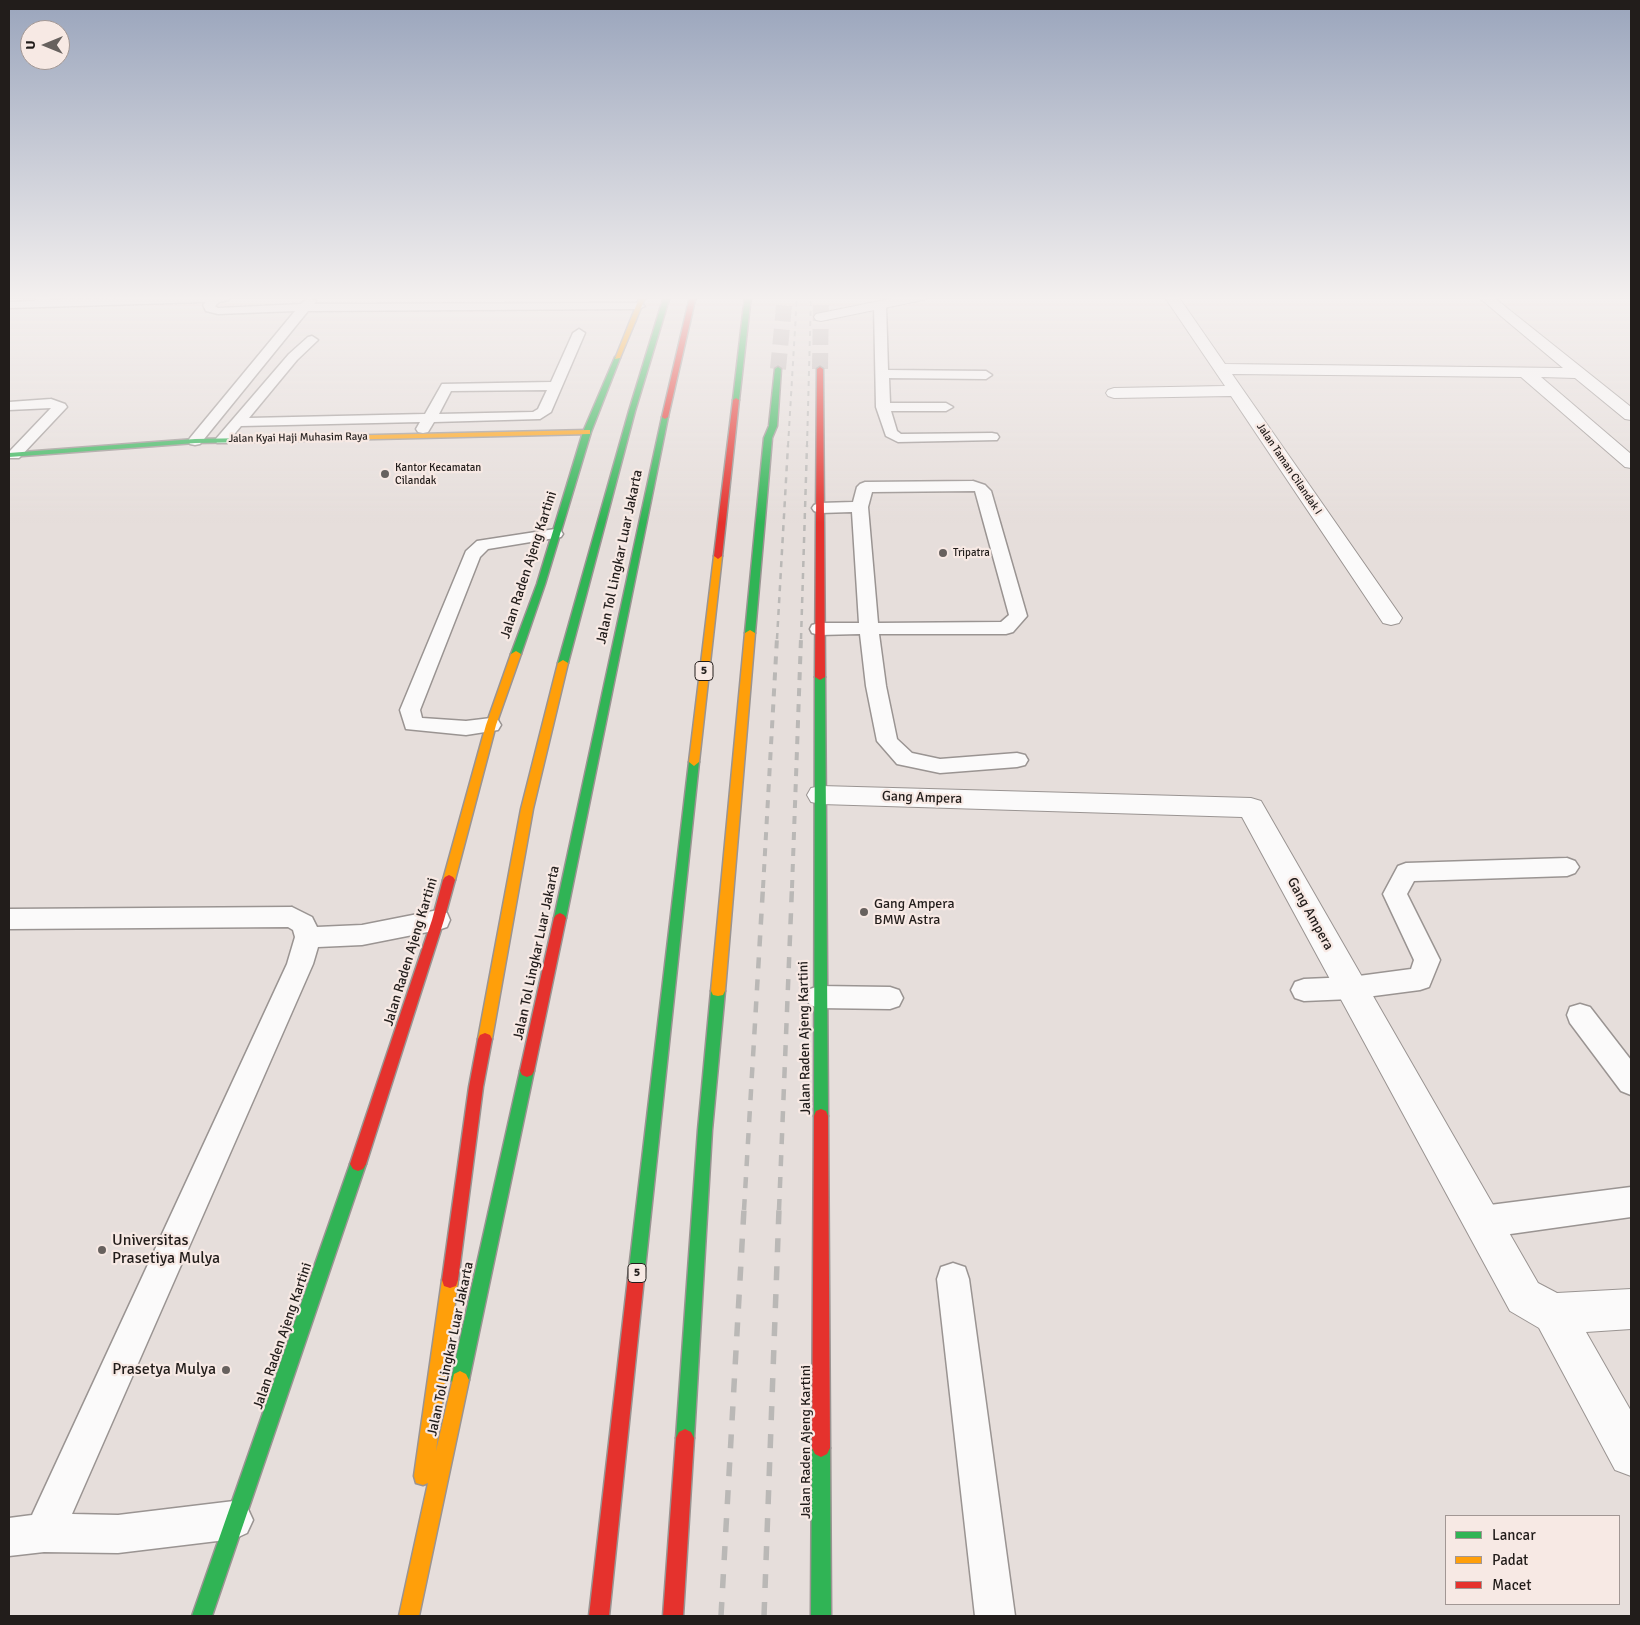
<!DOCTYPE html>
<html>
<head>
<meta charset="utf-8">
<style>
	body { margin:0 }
	#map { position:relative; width:1640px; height:1625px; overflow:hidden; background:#e6dedb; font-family:Signika,sans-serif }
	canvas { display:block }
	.frame { position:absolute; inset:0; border:10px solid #221d1b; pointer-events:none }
	.legend { position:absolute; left:1445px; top:1515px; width:175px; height:90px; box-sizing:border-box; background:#f7e9e4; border:1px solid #a29794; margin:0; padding:6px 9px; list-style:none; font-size:15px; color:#221d1b }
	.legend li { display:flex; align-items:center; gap:10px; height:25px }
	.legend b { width:25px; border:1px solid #a29794 }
	.north { position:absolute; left:20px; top:20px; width:50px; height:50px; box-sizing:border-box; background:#f7e9e4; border:1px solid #a29794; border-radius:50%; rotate:270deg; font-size:14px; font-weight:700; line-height:20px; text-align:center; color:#221d1b }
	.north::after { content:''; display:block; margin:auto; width:18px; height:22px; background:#67615e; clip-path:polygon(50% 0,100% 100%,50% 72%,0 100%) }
</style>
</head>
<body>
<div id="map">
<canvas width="1640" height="1625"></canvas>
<div class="frame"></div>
<ul class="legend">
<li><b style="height:6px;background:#30b455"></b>Lancar</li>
<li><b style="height:6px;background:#ff9f0a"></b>Padat</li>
<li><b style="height:6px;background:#e5322d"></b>Macet</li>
</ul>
<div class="north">U</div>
</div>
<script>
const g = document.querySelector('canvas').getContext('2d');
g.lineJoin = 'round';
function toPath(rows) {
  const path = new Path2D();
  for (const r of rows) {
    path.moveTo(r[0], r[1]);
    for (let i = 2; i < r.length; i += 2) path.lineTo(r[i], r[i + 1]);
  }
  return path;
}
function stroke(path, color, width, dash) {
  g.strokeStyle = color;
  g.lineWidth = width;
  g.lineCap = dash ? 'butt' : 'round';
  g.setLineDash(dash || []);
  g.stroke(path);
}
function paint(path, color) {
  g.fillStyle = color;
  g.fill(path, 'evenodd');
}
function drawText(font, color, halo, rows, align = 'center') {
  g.font = font + ' Signika,sans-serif';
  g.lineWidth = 4.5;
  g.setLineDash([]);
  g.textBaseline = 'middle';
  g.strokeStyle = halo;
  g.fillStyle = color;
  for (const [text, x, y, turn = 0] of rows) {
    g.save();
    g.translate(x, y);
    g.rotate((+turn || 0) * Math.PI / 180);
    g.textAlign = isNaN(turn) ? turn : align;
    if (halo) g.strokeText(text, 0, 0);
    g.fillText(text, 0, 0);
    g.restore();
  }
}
const highwayTunnel = toPath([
	[778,369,785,296],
	[820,369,821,296]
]);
const lane = toPath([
	[40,296,52,296,49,300,228,296,230,298,228,300,219,302,215,306,218,308,301,304,306,299,310,298,316,301,314,304,639,303,645,306,639,309,308,311,200,444,195,445,190,444,188,441,190,438,295,311,218,314,206,311,203,305,206,302,9,308,9,302,34,301,40,296],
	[880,302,886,305,888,370,986,371,992,375,986,379,889,378,890,403,946,403,953,407,946,411,891,411,897,431,901,434,992,433,997,434,999,437,997,440,898,442,886,436,876,407,874,305,880,302],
	[579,329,585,333,551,412,540,419,434,422,428,432,423,433,418,432,416,429,420,422,241,426,227,443,217,443,215,440,289,354,308,337,312,336,318,340,297,360,249,418,425,414,442,384,551,382,573,333,579,329],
	[547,390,538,409,533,412,439,414,451,391,547,390],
	[51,399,65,404,67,407,19,458,9,458,9,452,51,408,9,410,9,402,51,399],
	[973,481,985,485,991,491,1027,616,1013,632,1006,634,879,634,886,686,897,739,912,753,940,759,1017,753,1025,755,1028,760,1025,765,1017,767,940,773,897,764,877,741,866,686,860,634,819,635,812,633,810,629,812,625,819,623,859,623,852,512,820,513,814,511,812,508,814,505,820,503,853,502,857,487,860,484,865,482,973,481],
	[975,491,1009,615,1001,622,878,623,868,507,872,492,975,491],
	[555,529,561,531,563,534,561,537,488,549,480,557,420,710,422,718,466,721,491,718,498,720,501,725,498,730,466,735,406,729,400,710,466,551,477,541,555,529],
	[1567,858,1575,861,1579,867,1575,873,1567,876,1414,881,1407,894,1440,960,1429,987,1420,990,1351,999,1304,1001,1295,998,1291,990,1295,982,1304,979,1351,977,1411,969,1414,960,1383,894,1398,866,1406,863,1567,858],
	[292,907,312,917,317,927,362,925,438,910,447,913,450,920,447,927,438,930,362,945,318,947,313,964,72,1514,118,1515,234,1501,247,1507,253,1520,247,1533,234,1539,118,1553,44,1552,9,1556,9,1518,32,1515,287,964,295,937,293,930,288,927,9,929,9,909,292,907],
	[819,986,890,987,899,990,903,998,899,1006,890,1009,819,1008,810,1005,806,997,810,989,819,986],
	[1580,1004,1590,1007,1631,1060,1631,1095,1621,1091,1570,1023,1567,1015,1570,1007,1580,1004],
	[1631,1187,1631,1217,1482,1238,1471,1233,1466,1222,1471,1211,1482,1206,1631,1187],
	[953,1263,965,1267,969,1279,1015,1616,975,1616,937,1279,941,1267,953,1263]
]);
const street = toPath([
	[904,296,930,296,923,300,821,321,816,320,814,317,816,314,821,313,904,296],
	[1164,296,1178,296,1225,364,1563,368,1477,296,1492,296,1631,407,1631,420,1625,419,1575,378,1541,377,1631,454,1631,468,1625,467,1521,377,1232,374,1402,618,1399,623,1391,625,1383,623,1231,396,1114,398,1108,396,1106,393,1108,390,1114,388,1225,386,1164,296],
	[821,786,1251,798,1261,801,1538,1283,1557,1293,1631,1289,1631,1329,1586,1332,1631,1411,1631,1476,1615,1470,1539,1328,1510,1311,1242,817,821,804,811,802,807,795,811,788,821,786]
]);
const fast = toPath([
	[664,296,670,296,635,411,568,663,566,665,560,665,558,663,629,411,664,296],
	[745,296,751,296,739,400,736,402,733,400,745,296],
	[615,357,620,358,591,432,545,584,521,654,519,656,513,656,511,654,537,584,583,432,615,357],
	[778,367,781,369,777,426,772,438,755,633,750,636,745,633,764,438,769,426,775,369,778,367],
	[665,415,668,417,566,918,564,921,560,923,556,921,554,918,662,417,665,415],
	[248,438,251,438,251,442,195,443,9,457,9,453,195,439,248,438],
	[820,674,825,677,828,1116,826,1121,821,1123,816,1121,814,1116,815,677,820,674],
	[694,758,699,762,644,1278,642,1284,636,1286,630,1284,628,1278,689,762,694,758],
	[718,986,723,987,725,991,712,1130,694,1438,691,1444,685,1447,679,1444,676,1438,698,1130,711,991,713,987,718,986],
	[527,1065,532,1067,534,1071,469,1380,466,1386,460,1389,454,1386,451,1380,520,1071,522,1067,527,1065],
	[358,1157,363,1159,366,1164,212,1616,192,1616,350,1164,353,1159,358,1157],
	[821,1439,827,1442,830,1448,831,1616,811,1616,812,1448,815,1442,821,1439]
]);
const slow = toPath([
	[640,296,646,296,620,358,615,359,640,296],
	[587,430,590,430,590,434,248,442,244,440,248,438,587,430],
	[718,553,722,556,699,762,694,766,689,762,714,556,718,553],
	[750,630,755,633,725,991,723,995,718,996,713,995,711,991,745,633,750,630],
	[516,651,521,654,496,725,455,880,453,883,449,885,445,883,443,880,486,725,511,654,516,651],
	[563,660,568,663,533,809,492,1039,490,1043,485,1045,480,1043,478,1039,521,809,558,663,563,660],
	[450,1272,456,1274,458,1280,436,1451,454,1374,460,1371,466,1374,469,1380,419,1616,399,1616,428,1483,423,1485,416,1483,414,1476,442,1280,444,1274,450,1272]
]);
const jam = toPath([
	[690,296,696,296,668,417,665,419,662,417,690,296],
	[820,367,823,369,825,677,820,680,815,677,817,369,820,367],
	[736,398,739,400,722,556,718,559,714,556,733,400,736,398],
	[449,875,453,877,455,880,444,920,366,1164,363,1169,358,1171,353,1169,350,1164,432,920,443,880,445,877,449,875],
	[560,913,564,915,566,918,534,1071,532,1075,527,1077,522,1075,520,1071,554,918,556,915,560,913],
	[485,1033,490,1035,492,1039,483,1087,458,1280,456,1286,450,1288,444,1286,442,1280,469,1087,478,1039,480,1035,485,1033],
	[821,1109,826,1111,828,1116,830,1448,827,1454,821,1457,815,1454,812,1448,814,1116,816,1111,821,1109],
	[636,1270,642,1272,644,1278,609,1616,589,1616,628,1278,630,1272,636,1270],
	[685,1429,691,1432,694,1438,683,1616,663,1616,676,1438,679,1432,685,1429]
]);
const railFar4 = toPath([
	[788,446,797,296],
	[807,446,811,296]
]);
const railFar3 = toPath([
	[777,639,788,445],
	[801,639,807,445]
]);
const railFar2 = toPath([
	[763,888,777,638],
	[792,888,801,638]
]);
const railFar1 = toPath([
	[744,1210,763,887],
	[779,1210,792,887]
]);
const rail = toPath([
	[721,1616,744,1209],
	[764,1616,779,1209]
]);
const markers = [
	[385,474,5,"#67615e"],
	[943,553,5,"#67615e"],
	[864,912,5,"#67615e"],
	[102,1250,5,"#67615e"],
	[226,1370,5,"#67615e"]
];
const farStreetnames = [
	["Jalan Kyai Haji Muhasim Raya",298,438,-1],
	["Jalan Taman Cilandak I",1289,469,56]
];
const farPoinames = [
	["Kantor Kecamatan",395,468],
	["Cilandak",395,481],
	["Tripatra",953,553]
];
const shields = [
	[704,671,18],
	[637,1273,18]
];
const shieldNames = [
	["5",704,671],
	["5",637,1273]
];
const streetNames = [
	["Jalan Tol Lingkar Luar Jakarta",620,557,-78],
	["Jalan Raden Ajeng Kartini",529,565,-72],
	["Gang Ampera",922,798,2],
	["Gang Ampera",1310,914,61],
	["Jalan Raden Ajeng Kartini",411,952,-73],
	["Jalan Tol Lingkar Luar Jakarta",537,953,-78],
	["Jalan Raden Ajeng Kartini",805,1038,-91],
	["Jalan Raden Ajeng Kartini",283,1336,-71],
	["Jalan Tol Lingkar Luar Jakarta",451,1349,-78],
	["Jalan Raden Ajeng Kartini",806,1442,-90]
];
const poiNames = [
	["Gang Ampera",874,904],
	["BMW Astra",874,920]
];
const nearPoinames = [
	["Universitas",112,1241],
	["Prasetiya Mulya",112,1259],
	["Prasetya Mulya",216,1370,"right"]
];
stroke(highwayTunnel, '#bfb7b5', 16, [16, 8]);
stroke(lane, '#9a9492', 3);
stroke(street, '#9a9492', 2);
stroke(fast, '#9a9492', 3);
stroke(slow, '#9a9492', 3);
stroke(jam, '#9a9492', 3);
paint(lane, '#fbfafa');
paint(street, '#fbfafa');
paint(fast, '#30b455');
paint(slow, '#ff9f0a');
paint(jam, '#e5322d');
stroke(railFar4, '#bab8b6', 2, [5, 5]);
stroke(railFar3, '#bab8b6', 2.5, [6, 6]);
stroke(railFar2, '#bab8b6', 4, [8, 8]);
stroke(railFar1, '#bab8b6', 4.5, [11, 11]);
stroke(rail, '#bab8b6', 5.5, [14, 14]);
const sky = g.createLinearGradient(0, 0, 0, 523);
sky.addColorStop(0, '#9aa5bc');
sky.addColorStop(0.57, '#f4f0ef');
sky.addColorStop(1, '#f4f0ef00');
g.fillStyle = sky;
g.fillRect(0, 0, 1640, 523);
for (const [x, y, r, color] of markers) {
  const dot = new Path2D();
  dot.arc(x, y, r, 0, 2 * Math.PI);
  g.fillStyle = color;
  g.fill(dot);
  stroke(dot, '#f7e9e4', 2);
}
drawText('11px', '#221d1b', '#f7e9e4', farStreetnames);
drawText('11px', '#221d1b', '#f7e9e4', farPoinames, 'left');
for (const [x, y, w] of shields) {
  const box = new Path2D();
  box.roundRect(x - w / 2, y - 9.5, w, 19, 4);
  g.fillStyle = '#f7e9e4';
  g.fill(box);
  stroke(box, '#221d1b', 1);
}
drawText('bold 12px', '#221d1b', null, shieldNames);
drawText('14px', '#221d1b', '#f7e9e4', streetNames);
drawText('14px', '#221d1b', '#f7e9e4', poiNames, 'left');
drawText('16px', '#221d1b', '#f7e9e4', nearPoinames, 'left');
</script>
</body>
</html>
